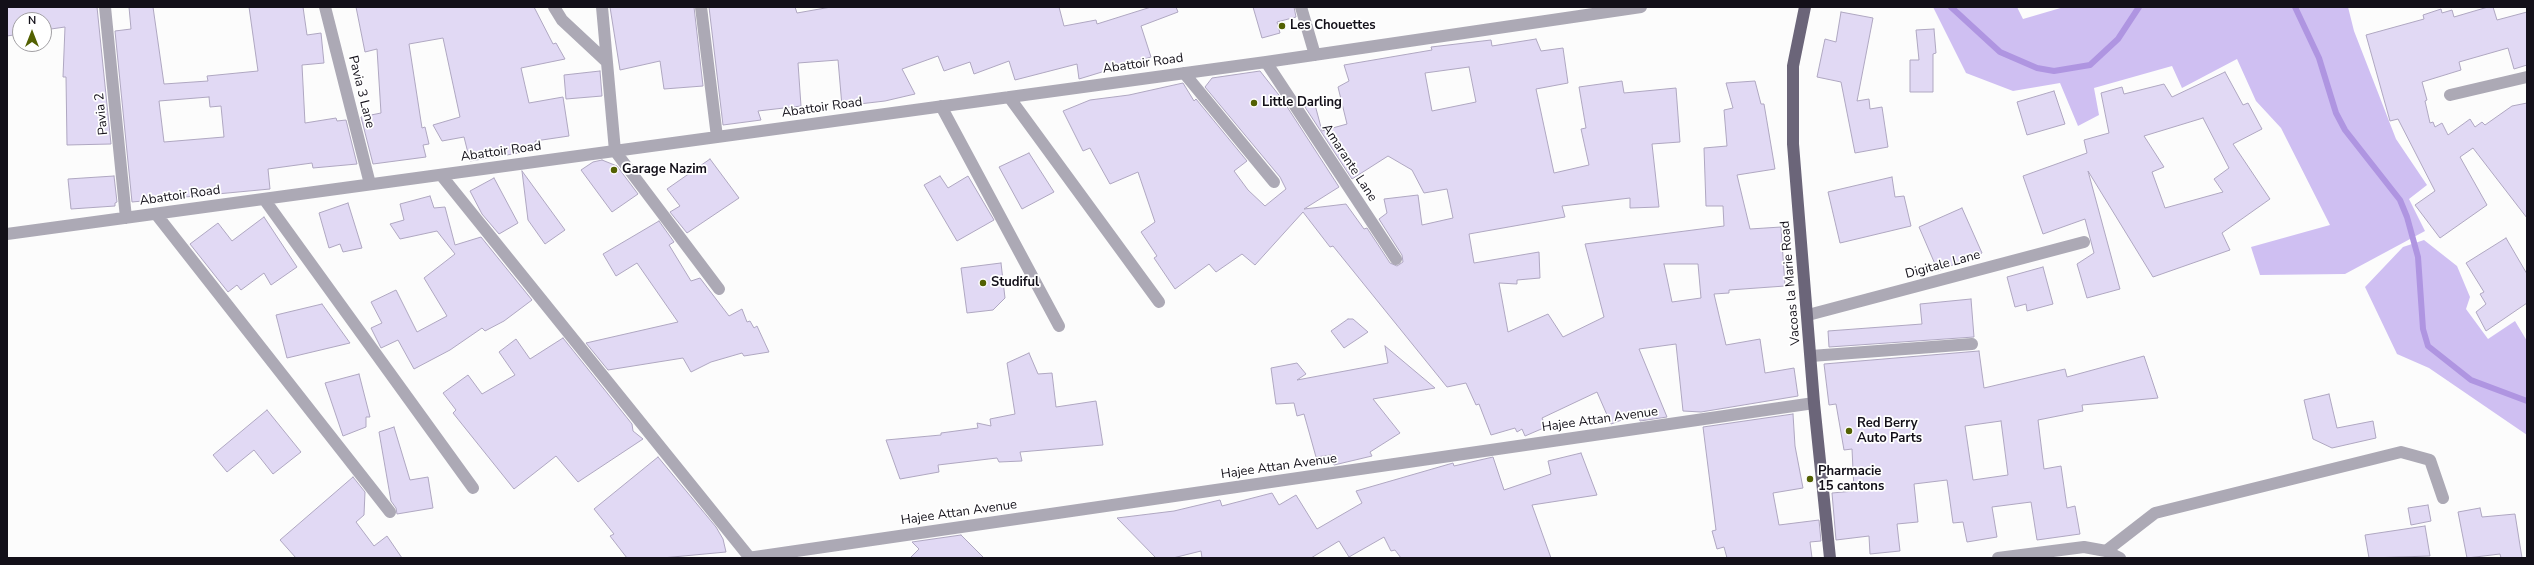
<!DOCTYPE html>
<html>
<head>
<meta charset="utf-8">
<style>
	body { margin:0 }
	#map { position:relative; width:2534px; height:565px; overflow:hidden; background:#fcfcfc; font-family:"Nunito Sans",sans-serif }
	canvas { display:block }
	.frame { position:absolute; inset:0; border:8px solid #131019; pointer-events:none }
	.north { position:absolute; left:12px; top:12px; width:40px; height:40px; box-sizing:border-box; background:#fff; border:1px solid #a19fa3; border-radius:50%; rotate:0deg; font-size:11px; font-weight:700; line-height:16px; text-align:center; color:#131019 }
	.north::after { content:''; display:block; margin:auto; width:14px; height:18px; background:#536102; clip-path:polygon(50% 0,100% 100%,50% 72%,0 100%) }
</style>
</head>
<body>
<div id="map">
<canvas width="2534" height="565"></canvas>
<div class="frame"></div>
<div class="north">N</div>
</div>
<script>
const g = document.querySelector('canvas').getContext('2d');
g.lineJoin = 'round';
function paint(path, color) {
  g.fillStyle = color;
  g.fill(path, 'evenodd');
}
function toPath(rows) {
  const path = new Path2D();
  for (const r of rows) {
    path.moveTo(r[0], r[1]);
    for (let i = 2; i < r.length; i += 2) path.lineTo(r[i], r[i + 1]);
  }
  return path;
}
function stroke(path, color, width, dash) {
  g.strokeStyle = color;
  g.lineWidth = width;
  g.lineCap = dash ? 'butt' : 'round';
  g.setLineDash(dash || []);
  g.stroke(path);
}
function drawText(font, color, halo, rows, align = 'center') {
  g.font = font + ' "Nunito Sans",sans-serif';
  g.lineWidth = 3.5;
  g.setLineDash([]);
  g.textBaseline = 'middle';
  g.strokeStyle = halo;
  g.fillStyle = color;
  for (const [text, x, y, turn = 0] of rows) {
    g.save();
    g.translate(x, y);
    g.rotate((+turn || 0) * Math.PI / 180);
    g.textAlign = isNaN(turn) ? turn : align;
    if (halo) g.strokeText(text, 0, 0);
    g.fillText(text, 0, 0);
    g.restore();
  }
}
const green = toPath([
	[1933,7,2017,7,2023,19,2064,7,2348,7,2354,31,2396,139,2427,185,2409,199,2425,231,2345,274,2260,275,2251,247,2330,225,2281,128,2256,101,2237,59,2182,88,2172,66,2094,88,2099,115,2078,126,2060,83,2013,91,1966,73],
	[2424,240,2457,266,2470,297,2466,309,2488,339,2515,321,2527,341,2527,435,2429,368,2397,354,2365,287,2403,247]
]);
const stream = toPath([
	[1951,7,2000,52,2037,68,2054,71,2090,65,2118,39,2139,7],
	[2295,7,2319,58,2336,113,2345,130,2400,200,2407,217,2418,257,2423,329,2428,346,2471,380,2527,401]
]);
const building = toPath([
	[7,7,97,7,111,144,67,145,66,77,63,77,65,27,44,30,44,20,20,20,20,34,7,36,7,7],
	[129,7,153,7,164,84,208,81,207,76,258,71,249,7,303,7,307,35,321,33,324,63,302,65,305,123,336,118,337,121,346,120,357,164,313,168,312,163,268,169,270,189,132,202,115,31,131,29,129,7],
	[209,97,210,107,221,106,224,137,164,142,159,101,209,97],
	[356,7,534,7,553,44,556,43,565,59,521,68,529,103,563,97,569,136,535,141,537,150,470,161,464,137,442,141,433,125,460,117,443,38,409,44,422,128,425,127,429,144,423,145,426,157,373,164,361,117,381,113,377,49,365,52,356,7],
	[610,7,694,7,703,86,664,89,660,61,620,70,610,7],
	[709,7,795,7,797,13,831,7,1059,7,1064,26,1096,20,1097,24,1151,7,1176,7,1178,12,1141,26,1151,57,1079,79,1077,64,1015,80,1009,61,974,74,970,62,944,71,938,56,902,69,915,94,885,101,842,106,838,60,798,63,801,106,758,111,761,120,723,125,709,7],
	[1253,7,1294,7,1296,17,1277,22,1280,33,1262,38,1253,7],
	[2488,7,2493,7,2497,20,2527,12,2527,65,2514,69,2508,48,2459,62,2461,70,2422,82,2427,100,2425,101,2430,123,2433,122,2435,127,2442,123,2448,135,2470,119,2475,127,2482,122,2485,125,2512,106,2527,103,2527,218,2473,148,2460,157,2487,205,2440,238,2415,205,2435,191,2398,119,2390,121,2366,35,2424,19,2423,15,2441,9,2442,13,2452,10,2454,17,2488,7],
	[1841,12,1873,18,1857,101,1869,99,1870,109,1882,107,1888,147,1855,153,1841,82,1817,77,1825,39,1836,42,1841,12],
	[1934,29,1936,53,1933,54,1933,92,1910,92,1910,60,1919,60,1916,30,1934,29],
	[1536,39,1541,51,1563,48,1568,83,1536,89,1554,173,1589,165,1581,129,1586,128,1579,87,1622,81,1624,93,1676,88,1680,142,1652,144,1659,207,1630,208,1630,198,1562,206,1565,217,1469,234,1474,263,1539,252,1540,278,1517,280,1517,284,1499,283,1508,332,1548,314,1563,337,1604,317,1585,244,1724,226,1723,206,1706,206,1704,148,1727,146,1724,110,1733,108,1726,83,1755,81,1761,104,1764,104,1775,169,1737,175,1750,229,1781,227,1785,286,1729,290,1729,293,1714,294,1726,345,1760,339,1765,373,1794,368,1798,396,1701,412,1683,411,1676,344,1639,349,1667,417,1640,421,1638,414,1611,424,1597,392,1542,418,1546,427,1525,436,1522,429,1517,432,1515,428,1491,435,1479,404,1476,405,1466,383,1447,387,1333,246,1330,247,1303,212,1255,265,1242,254,1216,272,1209,264,1175,289,1154,258,1157,256,1141,232,1155,222,1138,172,1110,184,1090,148,1083,151,1063,111,1090,100,1129,95,1183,83,1194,101,1196,99,1247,161,1234,171,1248,190,1265,206,1286,189,1280,177,1205,87,1212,78,1260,71,1282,99,1339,187,1304,209,1346,204,1364,229,1367,228,1390,263,1397,266,1403,262,1402,255,1379,219,1387,213,1384,199,1418,195,1422,225,1453,218,1447,189,1424,193,1412,170,1388,156,1352,179,1305,107,1314,101,1322,131,1347,124,1338,87,1349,81,1344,65,1432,50,1431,47,1491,40,1492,46,1536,39],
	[1469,67,1476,102,1432,111,1425,73,1469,67],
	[1664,264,1698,264,1701,298,1672,302,1664,264],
	[600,71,602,96,566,99,564,75,600,71],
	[2225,72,2243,105,2248,103,2262,129,2233,144,2270,199,2222,233,2230,250,2153,277,2088,171,2120,289,2087,298,2077,264,2094,253,2085,219,2043,234,2023,176,2087,153,2084,140,2109,133,2101,93,2122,87,2124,94,2164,84,2172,97,2225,72],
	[2203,118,2229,168,2214,179,2223,192,2165,208,2152,172,2164,167,2144,136,2203,118],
	[2054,91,2065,124,2027,135,2017,102,2054,91],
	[1029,153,1054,192,1022,209,999,167,1029,153],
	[710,159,739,198,687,233,670,212,680,206,667,189,710,159],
	[602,160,617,166,638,194,612,212,581,170,593,162,602,160],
	[522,171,565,230,545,244,528,220,522,171],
	[114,176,117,202,115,203,115,206,71,209,68,179,114,176],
	[940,176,948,188,968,176,994,220,957,241,924,185,940,176],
	[1892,177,1895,197,1904,196,1911,226,1840,243,1828,192,1892,177],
	[494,178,518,223,499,234,482,214,470,191,494,178],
	[430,196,434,208,445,207,455,245,481,237,532,300,504,321,485,331,482,328,450,350,414,369,398,340,381,348,371,328,382,323,371,302,396,290,417,332,447,316,424,278,455,254,437,231,400,239,390,224,404,220,400,204,430,196],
	[348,203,362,248,343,252,340,244,329,248,319,213,348,203],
	[1962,208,1982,253,1938,271,1919,227,1962,208],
	[264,217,297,267,271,285,264,273,241,290,237,285,228,292,190,244,218,223,232,241,264,217],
	[659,221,674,242,669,245,691,281,700,278,729,316,742,309,747,322,750,321,754,328,757,326,769,352,744,356,742,353,711,362,691,372,683,358,608,370,586,343,678,322,637,263,616,276,603,254,659,221],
	[2506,238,2527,274,2527,303,2486,331,2476,312,2486,304,2480,294,2484,292,2466,263,2506,238],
	[1001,263,1005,298,993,310,967,313,961,268,1001,263],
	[2043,267,2053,304,2027,311,2026,304,2015,307,2007,277,2043,267],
	[1971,299,1974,337,1829,347,1828,331,1922,324,1920,304,1971,299],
	[322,304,350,343,287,358,276,315,322,304],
	[1348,319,1353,319,1368,332,1344,348,1331,331,1348,319],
	[563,338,632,424,633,431,643,439,578,482,556,456,514,489,453,413,456,410,443,393,468,375,482,394,515,375,499,352,516,339,530,359,563,338],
	[1385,346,1435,388,1373,399,1400,433,1370,452,1372,456,1334,465,1331,455,1316,457,1304,414,1297,416,1294,403,1276,404,1271,368,1297,363,1306,374,1297,380,1388,363,1385,346],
	[1979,351,1984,388,2065,369,2067,377,2144,356,2158,398,2082,405,2083,411,2038,420,2044,469,2061,466,2067,508,2075,506,2080,534,2037,540,2031,502,1992,507,1997,537,1967,542,1963,522,1953,523,1947,480,1914,484,1918,522,1897,524,1900,551,1870,554,1869,536,1836,540,1832,493,1854,491,1852,449,1844,450,1836,404,1829,405,1824,364,1979,351],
	[2001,421,2008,475,1973,480,1965,426,2001,421],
	[1029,353,1038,374,1052,373,1056,407,1096,401,1103,445,1020,452,1022,461,999,462,997,458,938,465,939,472,900,479,886,440,941,435,941,433,978,428,977,423,991,426,990,419,1015,414,1007,363,1029,353],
	[359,374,370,417,366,417,366,427,343,436,325,383,359,374],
	[2329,394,2337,428,2373,421,2376,438,2332,448,2313,439,2304,400,2329,394],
	[267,410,301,452,273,474,254,450,227,472,213,455,267,410],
	[1793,414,1795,446,1803,488,1773,493,1779,525,1819,520,1821,541,1810,542,1812,558,1727,558,1724,547,1717,549,1712,531,1716,530,1703,427,1793,414],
	[394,427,410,480,428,477,433,508,397,514,396,508,391,501,379,432,394,427],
	[1581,453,1597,495,1532,505,1551,558,1401,558,1395,550,1391,551,1384,537,1349,557,1339,541,1311,558,1202,558,1201,551,1173,558,1156,558,1117,518,1174,511,1220,500,1222,506,1272,493,1279,505,1296,495,1317,529,1362,503,1356,491,1453,463,1454,466,1493,457,1504,490,1551,474,1548,461,1581,453],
	[658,457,716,527,723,539,726,552,662,558,627,558,610,536,614,534,594,509,658,457],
	[353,477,365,492,364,515,356,522,374,546,387,536,402,558,296,558,280,540,353,477],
	[2428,505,2431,521,2411,525,2408,508,2428,505],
	[2480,508,2482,517,2515,514,2522,558,2501,558,2500,554,2467,558,2458,512,2480,508],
	[2425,526,2430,556,2369,558,2365,535,2425,526],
	[961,535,984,558,910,558,919,549,912,542,961,535]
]);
const minor = toPath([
	[105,7,126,218],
	[325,7,370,184],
	[554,7,562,20,607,62],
	[602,7,615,151,719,289],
	[701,7,717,137],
	[1301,7,1315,55],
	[1266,62,1396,259],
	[1184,73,1274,182],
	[2450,95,2527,77],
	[1009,97,1159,302],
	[941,106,1059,326],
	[441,175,750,558],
	[264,199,473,488],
	[156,214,390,512],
	[7,234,1266,62,1641,7],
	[1808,315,2084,242],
	[1811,356,1972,344],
	[2106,551,2155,513,2401,452,2430,460,2443,498],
	[748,558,1814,403],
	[1998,558,2084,547,2106,551,2120,558]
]);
const major = toPath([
	[1805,7,1793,66,1793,144,1814,403,1830,558]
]);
const markers = [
	[1282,26,4,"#536102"],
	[1254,103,4,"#536102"],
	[614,170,4,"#536102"],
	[983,283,4,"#536102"],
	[1849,431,4,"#536102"],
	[1810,479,4,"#536102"]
];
const poiNames = [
	["Les Chouettes",1290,26],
	["Little Darling",1262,103],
	["Garage Nazim",622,170],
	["Studiful",991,283],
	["Red Berry",1857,424],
	["Auto Parts",1857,439],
	["Pharmacie",1818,472],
	["15 cantons",1818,487]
];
const streetNames = [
	["Abattoir Road",1143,64,-8],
	["Pavia 3 Lane",361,92,76],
	["Abattoir Road",822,108,-8],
	["Pavia 2",102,114,-96],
	["Abattoir Road",501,152,-8],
	["Amarante Lane",1349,163,57],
	["Abattoir Road",180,196,-8],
	["Digitale Lane",1943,265,-15],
	["Vacoas la Marie Road",1791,283,-95],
	["Hajee Attan Avenue",1600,420,-8],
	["Hajee Attan Avenue",1279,467,-8],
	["Hajee Attan Avenue",959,513,-8]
];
paint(green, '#cfbff2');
stroke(stream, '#af95e1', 6);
paint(building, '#e1d9f4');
stroke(building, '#afa7c1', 1);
stroke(minor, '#aca9b5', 12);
stroke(major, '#6b6579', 12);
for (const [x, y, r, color] of markers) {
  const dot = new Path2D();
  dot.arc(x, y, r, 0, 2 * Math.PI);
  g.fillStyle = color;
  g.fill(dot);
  stroke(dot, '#fff', 1.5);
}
drawText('bold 13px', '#131019', '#fff', poiNames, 'left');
drawText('13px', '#131019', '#fff', streetNames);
</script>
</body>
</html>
